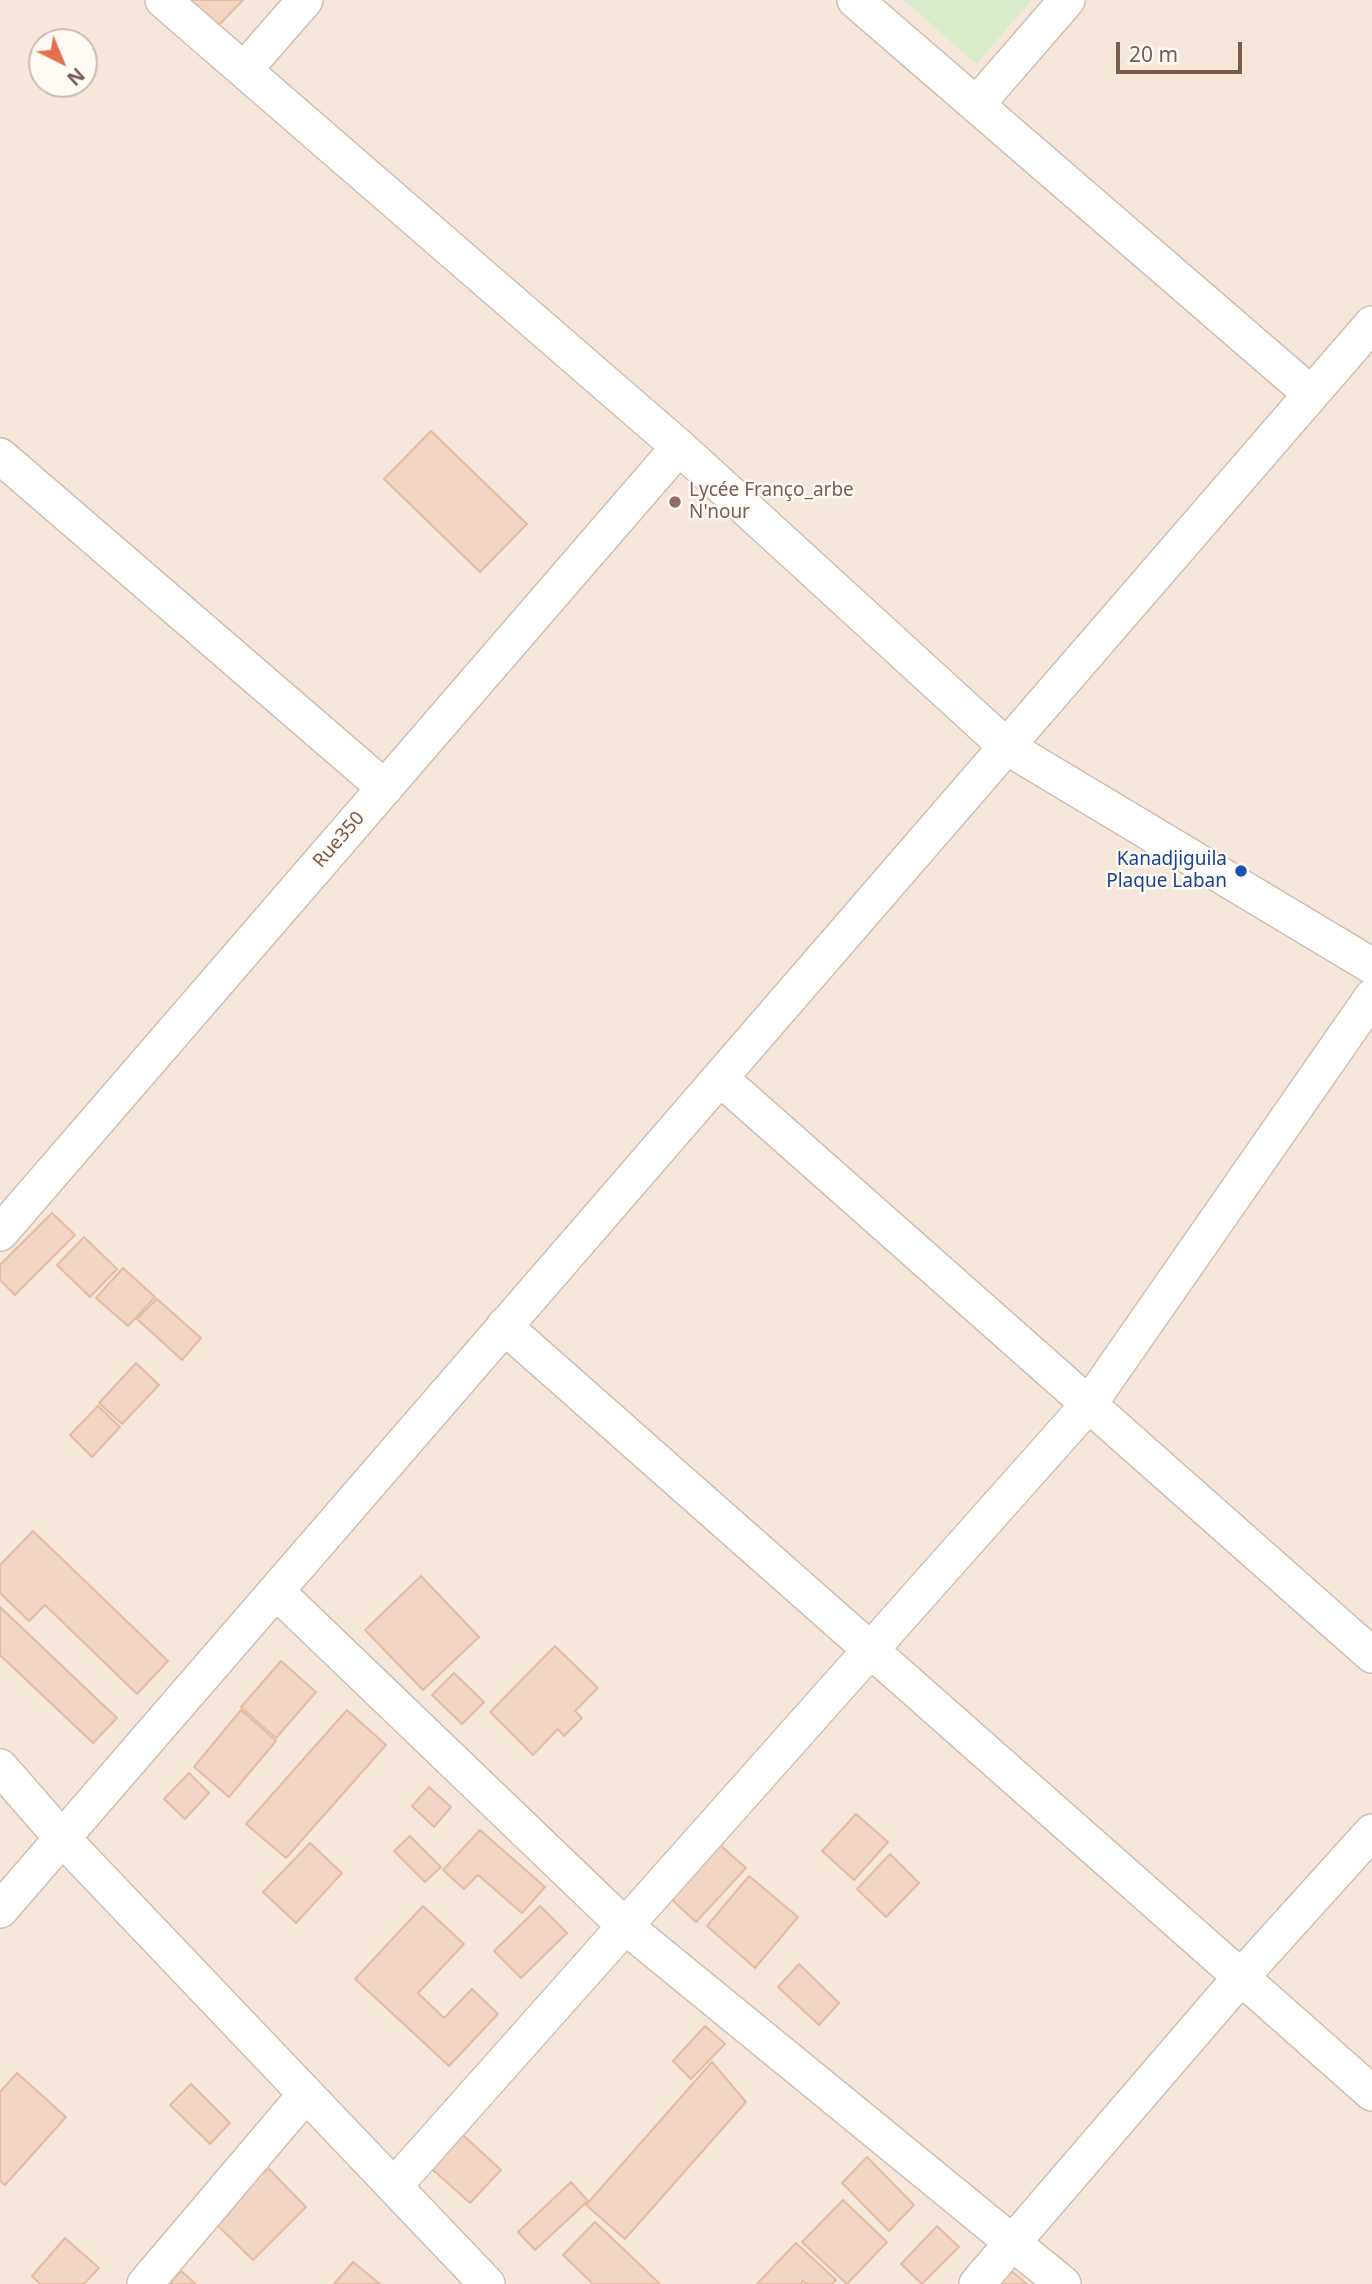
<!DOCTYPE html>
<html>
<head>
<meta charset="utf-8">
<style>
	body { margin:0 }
	#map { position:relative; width:1372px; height:2284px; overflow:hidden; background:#fdf6ec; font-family:"Noto Sans",sans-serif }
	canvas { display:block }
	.north { position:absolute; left:28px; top:28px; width:70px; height:70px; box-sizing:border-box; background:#fffaf3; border:2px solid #cabbb1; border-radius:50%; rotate:137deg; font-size:19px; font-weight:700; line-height:28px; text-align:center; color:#7a5c4d }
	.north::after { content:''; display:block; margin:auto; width:24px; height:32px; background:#e76f51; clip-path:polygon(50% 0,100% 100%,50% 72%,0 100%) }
	.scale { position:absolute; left:1116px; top:42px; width:126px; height:32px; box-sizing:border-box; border:4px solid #7a5c4d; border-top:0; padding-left:9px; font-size:21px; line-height:24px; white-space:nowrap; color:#7a5c4d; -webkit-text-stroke:5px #fffaf3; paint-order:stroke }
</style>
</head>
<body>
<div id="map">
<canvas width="1372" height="2284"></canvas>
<div class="north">N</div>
<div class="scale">20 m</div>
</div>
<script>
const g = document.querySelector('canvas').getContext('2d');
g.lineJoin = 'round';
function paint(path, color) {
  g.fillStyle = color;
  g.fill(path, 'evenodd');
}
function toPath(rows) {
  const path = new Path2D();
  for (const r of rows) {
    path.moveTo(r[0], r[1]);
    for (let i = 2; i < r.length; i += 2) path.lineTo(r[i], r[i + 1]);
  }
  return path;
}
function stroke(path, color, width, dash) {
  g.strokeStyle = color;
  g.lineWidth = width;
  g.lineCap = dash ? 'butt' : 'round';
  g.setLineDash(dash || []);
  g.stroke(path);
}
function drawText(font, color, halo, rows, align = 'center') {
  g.font = font + ' "Noto Sans",sans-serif';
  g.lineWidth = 5;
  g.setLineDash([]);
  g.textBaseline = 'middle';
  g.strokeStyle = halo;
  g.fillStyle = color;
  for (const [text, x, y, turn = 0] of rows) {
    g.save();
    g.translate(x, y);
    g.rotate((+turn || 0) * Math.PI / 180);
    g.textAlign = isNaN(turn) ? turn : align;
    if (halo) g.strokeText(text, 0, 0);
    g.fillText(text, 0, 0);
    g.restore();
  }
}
const residential = toPath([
	[0,0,1372,0,1372,2284,0,2284],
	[42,42,84,42,84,84,42,84]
]);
const green = toPath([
	[904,0,1032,0,976,64]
]);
const building = toPath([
	[186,0,243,0,217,27,186,0],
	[431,431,527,524,480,572,384,479,431,431],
	[52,1213,75,1235,15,1295,0,1280,0,1265,52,1213],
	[84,1237,117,1269,90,1297,57,1265,84,1237],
	[123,1268,155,1297,128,1326,96,1298,123,1268],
	[157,1299,201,1338,182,1360,137,1319,157,1299],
	[136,1363,159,1385,122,1424,99,1403,136,1363],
	[98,1406,120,1427,92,1457,70,1435,98,1406],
	[33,1531,168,1661,137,1694,45,1605,29,1621,0,1593,0,1565,33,1531],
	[421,1576,479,1637,423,1690,365,1630,421,1576],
	[0,1607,117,1718,93,1743,0,1655,0,1607],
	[555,1646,598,1688,575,1711,582,1718,564,1736,558,1729,533,1755,490,1712,555,1646],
	[281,1661,316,1692,276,1738,241,1707,281,1661],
	[454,1673,484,1702,462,1724,432,1695,454,1673],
	[241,1710,276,1741,229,1797,194,1767,241,1710],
	[347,1710,386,1745,286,1858,246,1824,347,1710],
	[189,1773,209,1793,185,1819,164,1799,189,1773],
	[429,1787,451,1807,434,1827,412,1806,429,1787],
	[856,1814,888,1842,854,1880,822,1851,856,1814],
	[480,1830,545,1887,522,1913,478,1875,464,1889,443,1870,480,1830],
	[410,1836,441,1867,425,1882,394,1851,410,1836],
	[310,1843,342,1873,296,1923,263,1892,310,1843],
	[719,1844,746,1868,696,1922,670,1898,719,1844],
	[890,1854,919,1883,886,1917,857,1889,890,1854],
	[749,1876,798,1917,755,1968,707,1926,749,1876],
	[423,1906,464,1944,418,1993,444,2018,472,1989,498,2014,449,2066,355,1979,423,1906],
	[540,1906,567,1933,521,1978,494,1951,540,1906],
	[799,1964,839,2003,819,2025,778,1987,799,1964],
	[705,2026,725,2044,691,2079,673,2061,705,2026],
	[712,2062,746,2102,625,2239,586,2205,712,2062],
	[17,2073,66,2117,5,2185,0,2181,0,2092,17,2073],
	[191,2084,230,2123,210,2144,170,2105,191,2084],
	[463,2135,501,2170,470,2203,432,2169,463,2135],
	[867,2157,914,2205,889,2231,842,2183,867,2157],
	[268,2168,306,2207,253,2260,214,2222,268,2168],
	[571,2182,588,2201,535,2250,518,2232,571,2182],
	[843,2200,887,2242,847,2284,802,2242,843,2200],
	[595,2222,660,2284,593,2284,563,2255,595,2222],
	[937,2226,959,2247,922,2284,901,2264,937,2226],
	[65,2238,99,2268,84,2284,40,2284,32,2276,65,2238],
	[796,2243,836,2280,832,2284,806,2284,803,2281,801,2284,757,2284,796,2243],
	[353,2262,380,2284,334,2284,353,2262],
	[1009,2269,1027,2284,996,2284,1009,2269],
	[181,2271,196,2284,169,2284,181,2271]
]);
const minor = toPath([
	[163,0,679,447,1007,747,1372,966],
	[855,0,1311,394],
	[244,70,305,0],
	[976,105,1067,0],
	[0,456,385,788],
	[720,1078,1372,1655],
	[0,1233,679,447],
	[504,1326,1372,2093],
	[276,1591,625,1926,1063,2284],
	[0,1767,62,1838,487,2284],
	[0,1910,1372,324],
	[394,2186,1089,1404,1372,997],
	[145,2284,306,2094],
	[977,2284,1241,1977,1372,1832]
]);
const markers = [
	[675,502,7,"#8d6e63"],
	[1241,871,7,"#1a4fb4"]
];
const educationNames = [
	["Lycée Franço_arbe",689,491],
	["N'nour",689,513]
];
const streetNames = [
	["Rue350",339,840,-49]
];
const transitNames = [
	["Kanadjiguila",1227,860],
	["Plaque Laban",1227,882]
];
paint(residential, '#f5e8da');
paint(green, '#d8ecc9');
paint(building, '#f3d5c3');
stroke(building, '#e6bba3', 2);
stroke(minor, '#d1beb0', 38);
stroke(minor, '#fff', 35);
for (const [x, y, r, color] of markers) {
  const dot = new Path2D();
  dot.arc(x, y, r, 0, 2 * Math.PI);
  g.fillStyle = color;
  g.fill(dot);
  stroke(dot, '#fffaf3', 2.5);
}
drawText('19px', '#785e54', '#fffaf3', educationNames, 'left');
drawText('19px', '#7a5c4d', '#fffaf3', streetNames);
drawText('19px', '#164399', '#fffaf3', transitNames, 'right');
</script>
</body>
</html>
